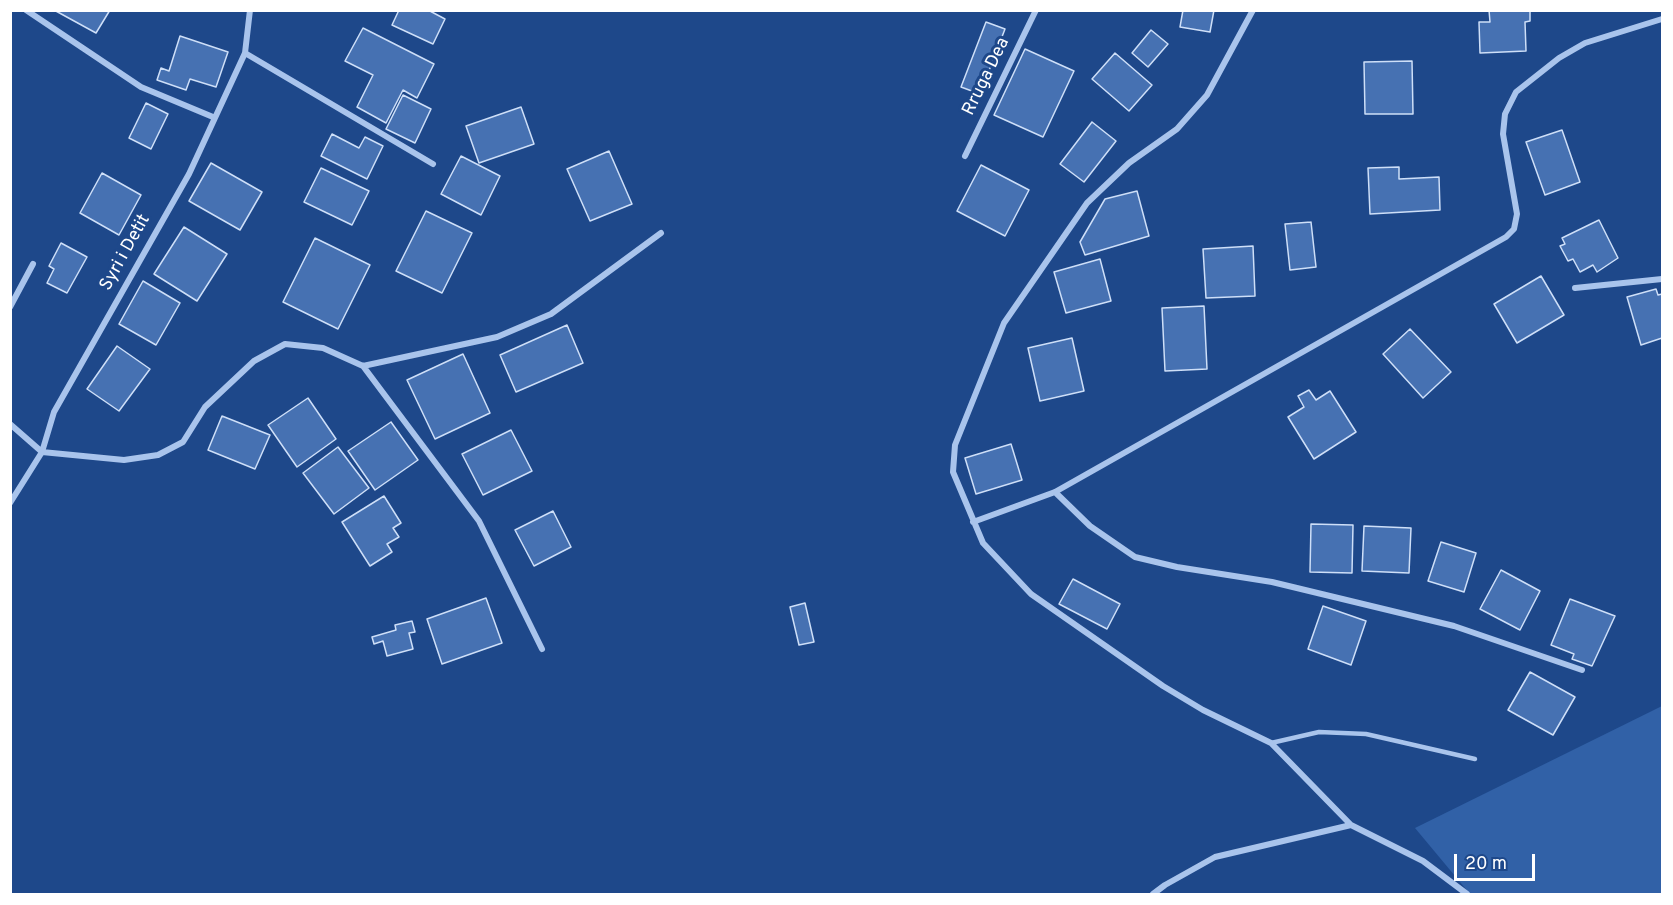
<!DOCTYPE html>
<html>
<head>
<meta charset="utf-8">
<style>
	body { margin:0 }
	#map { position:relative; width:1673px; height:905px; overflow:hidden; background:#1e488a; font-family:Overpass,sans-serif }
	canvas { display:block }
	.frame { position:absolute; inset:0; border:12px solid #fff; pointer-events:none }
	.scale { position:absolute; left:1454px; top:854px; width:81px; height:27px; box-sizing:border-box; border:3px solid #fff; border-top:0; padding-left:8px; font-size:18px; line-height:21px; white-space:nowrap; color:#fff; -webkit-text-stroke:4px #1e488a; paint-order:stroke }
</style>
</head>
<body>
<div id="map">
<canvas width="1673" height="905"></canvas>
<div class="frame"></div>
<div class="scale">20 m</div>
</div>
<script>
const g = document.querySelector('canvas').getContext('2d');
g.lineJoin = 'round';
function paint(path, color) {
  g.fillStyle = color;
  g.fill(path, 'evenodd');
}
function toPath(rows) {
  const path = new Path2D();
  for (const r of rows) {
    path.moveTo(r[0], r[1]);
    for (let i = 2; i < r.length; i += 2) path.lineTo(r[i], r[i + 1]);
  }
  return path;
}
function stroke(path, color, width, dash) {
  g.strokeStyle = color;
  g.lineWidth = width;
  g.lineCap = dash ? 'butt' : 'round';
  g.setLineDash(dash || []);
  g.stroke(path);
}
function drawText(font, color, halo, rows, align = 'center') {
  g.font = font + ' Overpass,sans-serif';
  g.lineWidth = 6;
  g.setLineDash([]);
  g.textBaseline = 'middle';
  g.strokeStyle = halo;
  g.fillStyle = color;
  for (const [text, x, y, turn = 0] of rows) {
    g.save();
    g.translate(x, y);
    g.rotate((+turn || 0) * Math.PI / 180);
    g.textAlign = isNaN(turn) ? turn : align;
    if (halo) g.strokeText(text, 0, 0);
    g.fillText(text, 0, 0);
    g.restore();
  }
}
const green = toPath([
	[1662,706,1662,894,1470,894,1415,828]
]);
const building = toPath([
	[54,10,110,10,96,33,54,10],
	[399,10,428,10,445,19,433,44,392,25,399,10],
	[1183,10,1214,10,1210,32,1180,27,1183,10],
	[1489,10,1530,10,1530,21,1525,22,1526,51,1480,53,1479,22,1490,22,1489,10],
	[986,22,1005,29,980,94,961,87,986,22],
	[363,28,434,64,417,98,403,90,386,123,357,107,373,75,345,61,363,28],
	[1151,30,1168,44,1148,67,1132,53,1151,30],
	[180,36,228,52,216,87,190,79,186,90,157,80,161,68,169,71,180,36],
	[1025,49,1074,71,1043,137,994,115,1025,49],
	[1115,53,1152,85,1129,111,1092,79,1115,53],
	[1412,61,1413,114,1365,114,1364,62,1412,61],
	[403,95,431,109,415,143,386,129,403,95],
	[146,103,168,114,151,149,129,138,146,103],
	[521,107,534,144,479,163,466,126,521,107],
	[1092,122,1116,141,1084,182,1060,164,1092,122],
	[1562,130,1580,182,1545,195,1526,142,1562,130],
	[332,134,359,148,365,137,383,146,367,179,321,156,332,134],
	[609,151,632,204,590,221,567,169,609,151],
	[461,156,500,176,481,215,441,194,461,156],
	[211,163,262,192,240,230,189,201,211,163],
	[981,165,1029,190,1005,236,957,211,981,165],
	[1399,167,1399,179,1439,177,1440,210,1370,214,1368,168,1399,167],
	[321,168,369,191,352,225,304,202,321,168],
	[102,173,141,195,119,235,80,213,102,173],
	[1137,191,1149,236,1085,255,1080,242,1105,199,1137,191],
	[426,211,472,233,442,293,396,271,426,211],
	[1599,220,1618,258,1597,272,1593,265,1580,272,1573,259,1568,261,1560,246,1565,244,1562,238,1599,220],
	[1311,222,1316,267,1290,270,1285,224,1311,222],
	[184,227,227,254,197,301,154,274,184,227],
	[315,238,370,265,338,329,283,302,315,238],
	[61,243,87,257,67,293,47,283,54,269,49,266,61,243],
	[1253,246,1255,296,1206,298,1203,249,1253,246],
	[1100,259,1111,301,1066,313,1054,272,1100,259],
	[1541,276,1564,315,1517,343,1494,304,1541,276],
	[143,281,180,303,156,345,119,324,143,281],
	[1656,289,1658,295,1662,294,1662,338,1641,345,1627,297,1656,289],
	[1204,306,1207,369,1165,371,1162,308,1204,306],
	[567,325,583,363,516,392,500,355,567,325],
	[1410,329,1451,372,1423,398,1383,354,1410,329],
	[1072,338,1084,391,1040,401,1028,348,1072,338],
	[117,346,150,369,119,411,87,389,117,346],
	[463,354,490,413,435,439,407,380,463,354],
	[1309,390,1316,400,1330,391,1356,432,1314,459,1288,417,1304,407,1298,396,1309,390],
	[308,398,336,439,297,467,268,425,308,398],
	[222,416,270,435,255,469,208,450,222,416],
	[391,422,418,460,375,490,348,451,391,422],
	[511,430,532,471,483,495,462,454,511,430],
	[1011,444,1022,480,976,494,965,458,1011,444],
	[338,447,369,488,334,514,303,473,338,447],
	[384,496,401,523,393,528,399,537,387,544,392,552,370,566,342,522,384,496],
	[553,511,571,547,534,566,515,530,553,511],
	[1311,524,1353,525,1352,573,1310,572,1311,524],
	[1364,526,1411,528,1409,573,1362,571,1364,526],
	[1441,542,1476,553,1464,592,1428,581,1441,542],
	[1501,570,1540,591,1520,630,1480,609,1501,570],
	[1073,579,1120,604,1107,629,1059,604,1073,579],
	[486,598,502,643,442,664,427,619,486,598],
	[1570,599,1615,616,1592,666,1572,659,1574,654,1551,645,1570,599],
	[805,603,814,642,799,645,790,607,805,603],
	[1323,606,1366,621,1351,665,1308,649,1323,606],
	[412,621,415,632,409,633,413,649,387,656,383,641,374,644,372,637,396,630,395,625,412,621],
	[1530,672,1575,697,1553,735,1508,710,1530,672]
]);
const lane = toPath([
	[1271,743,1319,732,1366,734,1475,759]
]);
const street = toPath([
	[26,10,141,87,213,117],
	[1253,10,1207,95,1177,129,1129,163,1087,203,1004,323,955,445,953,472,983,543,1031,594,1163,686,1203,710,1271,743,1351,825,1423,861,1467,894],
	[245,53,433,164],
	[965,156,1036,10],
	[1575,288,1662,279],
	[10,307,33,264],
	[363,366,479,521,542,649],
	[10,424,42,452,124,460,158,455,183,442,205,407,254,361,285,344,323,348,363,366,497,337,551,314,661,233],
	[1055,492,1090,526,1135,557,1177,567,1272,582,1454,626,1582,670],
	[10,503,42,452,54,412,189,174,245,53,250,10],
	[973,522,1055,492,1506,237,1514,229,1517,214,1503,134,1505,114,1516,92,1559,58,1585,43,1662,19],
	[1153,894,1165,885,1215,857,1351,825]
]);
const streetNames = [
	["Rruga Dea",987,77,-64],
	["Syri i Detit",126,253,-61]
];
paint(green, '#3161a7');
paint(building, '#4671b2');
stroke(building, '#cedff8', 1.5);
stroke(lane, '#a9c4ec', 4.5);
stroke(street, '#a9c4ec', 6);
drawText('18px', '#fff', '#1e488a', streetNames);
</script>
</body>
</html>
